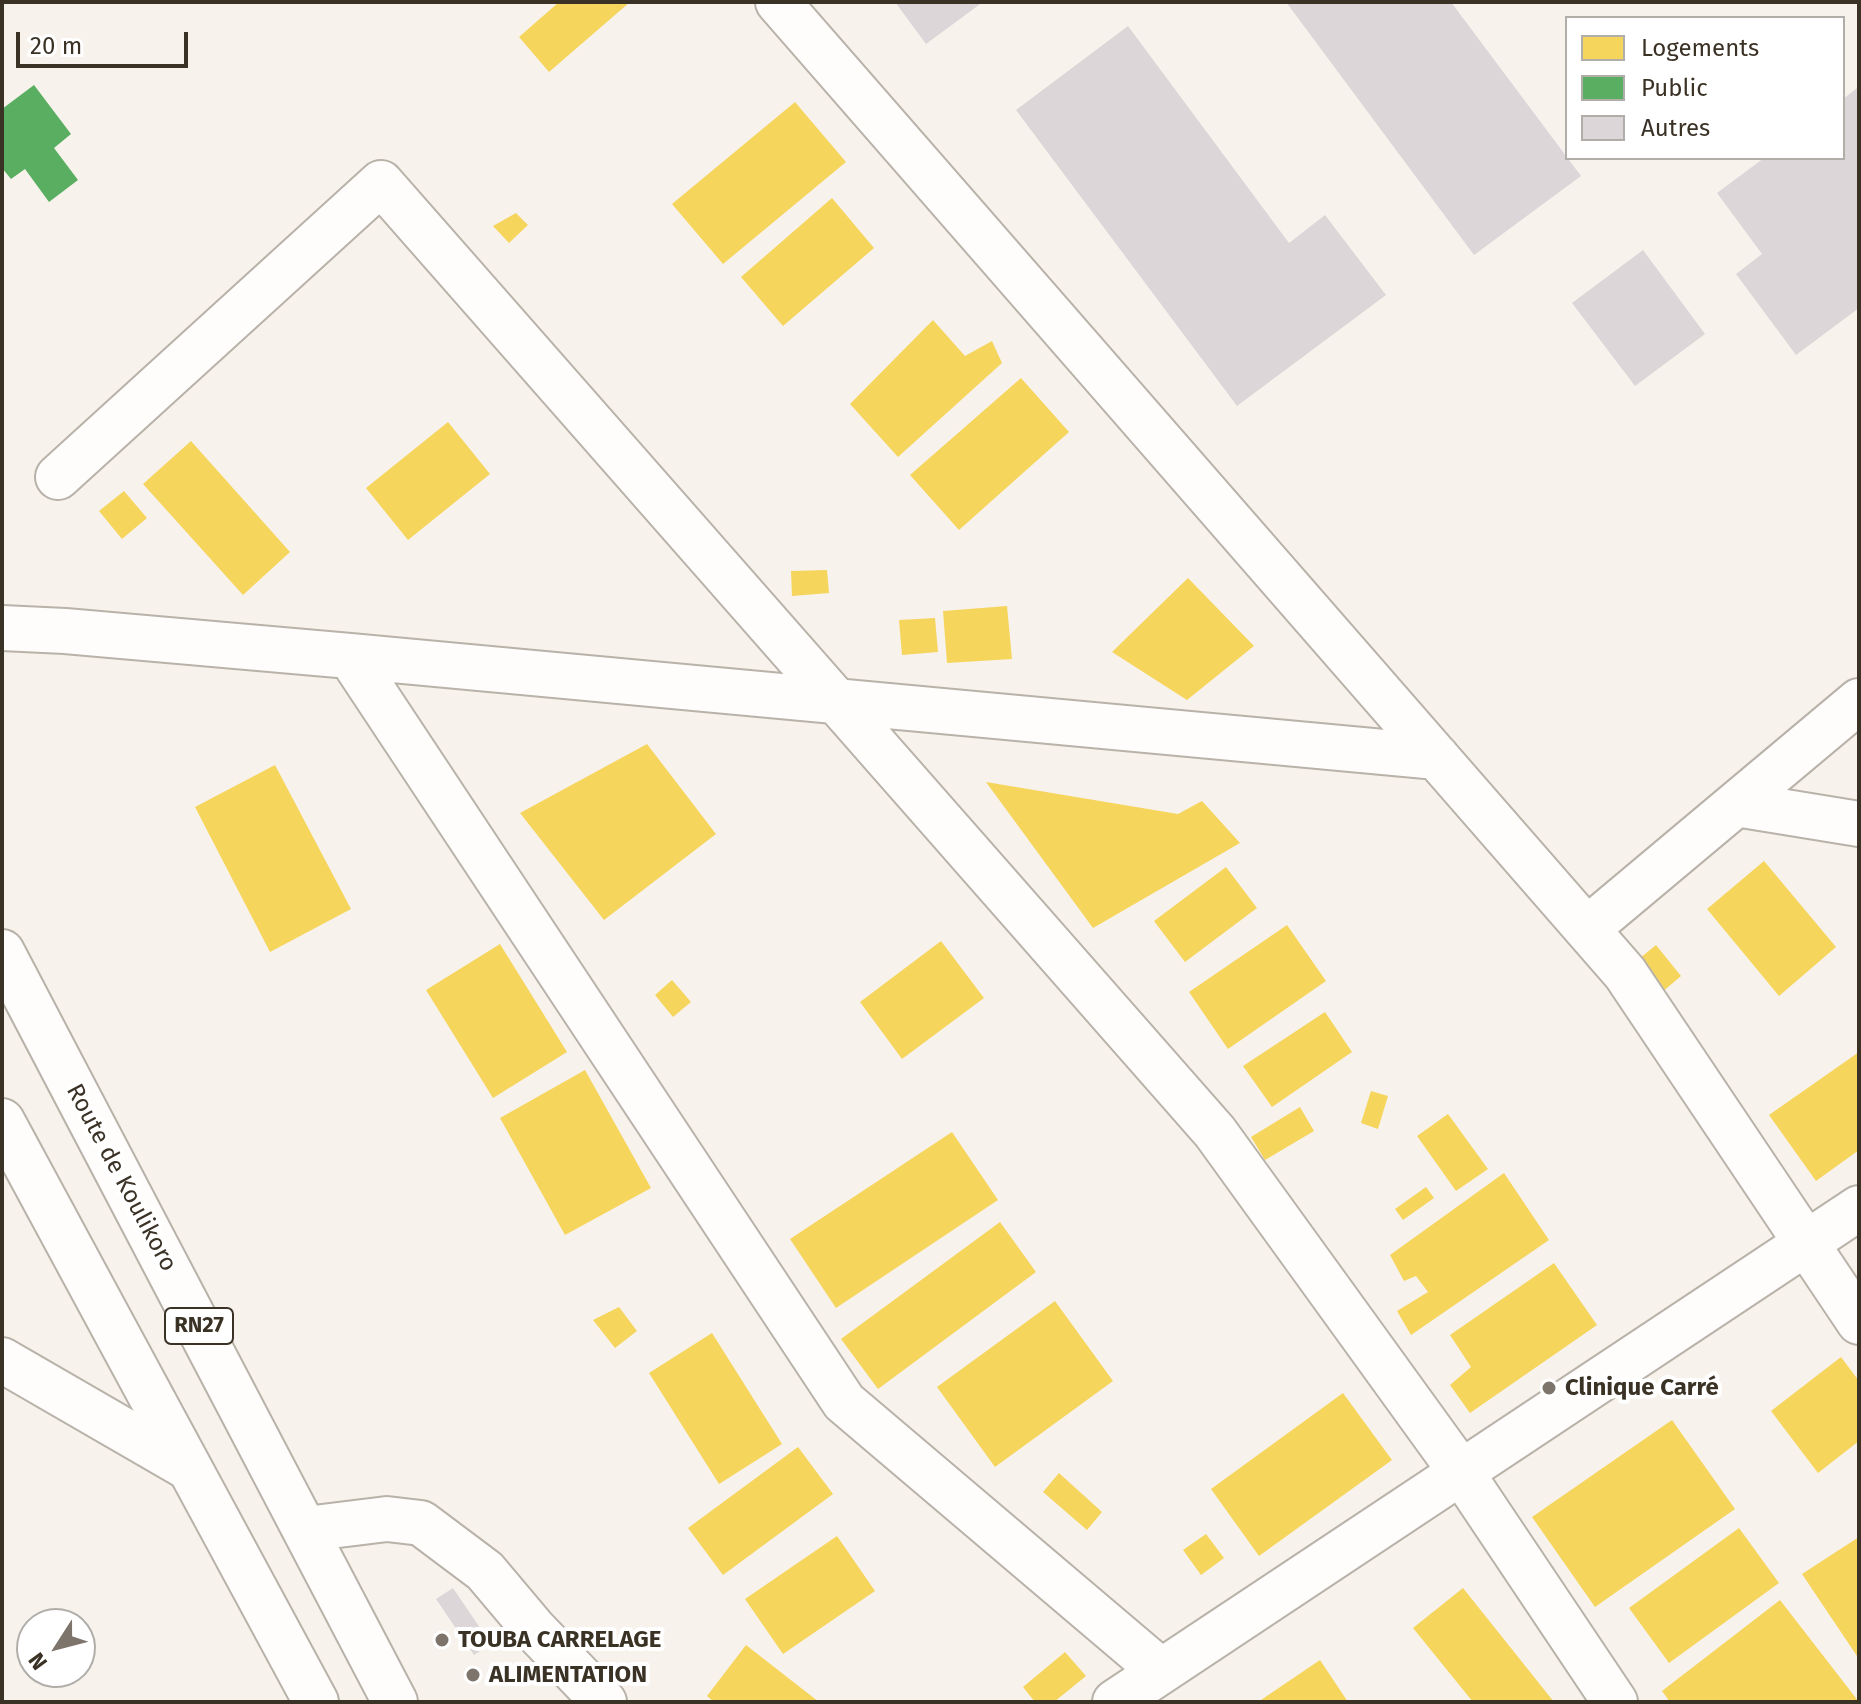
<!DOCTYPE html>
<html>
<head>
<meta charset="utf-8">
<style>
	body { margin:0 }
	#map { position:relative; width:1861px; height:1704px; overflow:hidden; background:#f7f2ec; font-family:"Fira Sans",sans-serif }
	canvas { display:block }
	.frame { position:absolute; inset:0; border:4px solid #3b3226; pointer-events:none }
	.legend { position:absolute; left:1565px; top:16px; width:280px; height:144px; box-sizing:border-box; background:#fff; border:2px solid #b1ada8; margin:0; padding:10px 14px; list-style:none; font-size:24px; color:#3b3226 }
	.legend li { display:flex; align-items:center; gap:16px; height:40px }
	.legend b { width:40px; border:2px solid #b1ada8 }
	.north { position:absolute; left:16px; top:1608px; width:80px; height:80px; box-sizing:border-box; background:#fff; border:2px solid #b1ada8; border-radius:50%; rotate:234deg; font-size:22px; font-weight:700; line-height:32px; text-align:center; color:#3b3226 }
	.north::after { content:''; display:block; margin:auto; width:28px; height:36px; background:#7d756b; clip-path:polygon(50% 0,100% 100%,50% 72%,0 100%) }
	.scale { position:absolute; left:16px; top:32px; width:172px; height:36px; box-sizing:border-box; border:4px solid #3b3226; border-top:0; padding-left:10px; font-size:24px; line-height:28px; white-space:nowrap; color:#3b3226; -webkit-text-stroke:6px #fff; paint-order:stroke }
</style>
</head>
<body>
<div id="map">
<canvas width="1861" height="1704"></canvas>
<div class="frame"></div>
<ul class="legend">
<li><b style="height:22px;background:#f6d55c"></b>Logements</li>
<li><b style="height:22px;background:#5aae61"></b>Public</li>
<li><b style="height:22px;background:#ddd6d9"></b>Autres</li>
</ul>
<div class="north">N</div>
<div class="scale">20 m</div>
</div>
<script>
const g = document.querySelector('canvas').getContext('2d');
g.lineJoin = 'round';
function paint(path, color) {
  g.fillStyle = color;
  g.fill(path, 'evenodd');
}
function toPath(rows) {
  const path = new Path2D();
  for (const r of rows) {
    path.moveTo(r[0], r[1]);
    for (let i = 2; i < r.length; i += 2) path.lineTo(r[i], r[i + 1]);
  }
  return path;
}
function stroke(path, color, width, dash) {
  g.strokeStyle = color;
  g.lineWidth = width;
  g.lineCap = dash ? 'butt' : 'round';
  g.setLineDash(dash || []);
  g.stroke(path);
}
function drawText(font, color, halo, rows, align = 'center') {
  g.font = font + ' "Fira Sans",sans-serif';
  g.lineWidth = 8;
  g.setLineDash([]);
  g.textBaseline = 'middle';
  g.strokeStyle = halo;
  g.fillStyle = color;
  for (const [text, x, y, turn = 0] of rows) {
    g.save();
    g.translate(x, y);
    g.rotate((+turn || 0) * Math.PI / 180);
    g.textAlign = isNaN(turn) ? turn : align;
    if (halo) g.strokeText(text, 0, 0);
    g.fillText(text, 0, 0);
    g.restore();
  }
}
const homes = toPath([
	[559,2,630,2,549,72,519,37],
	[795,102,846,162,723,264,672,204],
	[832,198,874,248,783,326,741,277],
	[516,213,528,225,509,243,493,226],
	[933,320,965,356,992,341,1002,363,898,457,850,404],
	[1021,378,1069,432,959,530,910,475],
	[448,422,490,474,408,540,366,488],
	[191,441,290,552,243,595,143,484],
	[124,491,147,518,122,539,99,511],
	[827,570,829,593,792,596,791,571],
	[1188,578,1254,646,1187,700,1112,652],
	[1007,606,1012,659,947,663,943,611],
	[935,618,938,652,902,655,899,620],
	[647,744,716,834,604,920,520,813],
	[275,765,351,909,270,952,195,807],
	[986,782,1178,814,1202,801,1240,843,1093,928],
	[1764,861,1836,947,1779,996,1707,909],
	[1226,867,1257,908,1185,962,1154,921],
	[1287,925,1326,981,1228,1049,1189,992],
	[941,941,984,998,902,1059,860,1002],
	[500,944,567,1052,493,1098,426,990],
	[1656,945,1681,976,1660,994,1634,963],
	[672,980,691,1002,673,1017,655,995],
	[1325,1012,1352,1052,1272,1107,1243,1066],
	[1859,1052,1859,1150,1816,1181,1769,1115],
	[585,1070,651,1188,565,1235,500,1118],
	[1371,1091,1388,1096,1378,1129,1361,1123],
	[1300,1107,1314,1131,1265,1160,1251,1137],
	[1448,1114,1488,1169,1456,1191,1417,1136],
	[952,1132,998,1200,836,1308,790,1239],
	[1504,1173,1549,1240,1411,1335,1397,1311,1428,1292,1416,1276,1404,1281,1390,1255],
	[1426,1187,1434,1198,1403,1220,1395,1209],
	[1000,1222,1036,1272,878,1389,841,1339],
	[1554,1263,1597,1325,1470,1413,1450,1385,1471,1367,1450,1335],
	[1055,1301,1113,1381,995,1467,937,1387],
	[619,1307,637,1331,615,1348,593,1320],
	[712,1333,782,1444,719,1484,649,1373],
	[1841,1357,1859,1381,1859,1441,1818,1473,1771,1411],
	[1343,1393,1392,1460,1259,1556,1211,1489],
	[1672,1420,1735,1509,1595,1607,1532,1517],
	[798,1447,833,1494,723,1575,688,1528],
	[1059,1473,1102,1512,1087,1530,1043,1492],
	[1739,1528,1779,1583,1669,1663,1629,1608],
	[1206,1534,1224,1558,1201,1575,1183,1550],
	[837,1536,875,1591,783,1654,745,1599],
	[1859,1537,1859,1659,1802,1574],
	[1463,1588,1554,1702,1473,1702,1413,1628],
	[1780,1600,1859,1702,1670,1702,1662,1691],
	[746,1645,819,1702,714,1702,707,1696],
	[1065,1652,1086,1676,1054,1702,1035,1702,1023,1687],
	[1320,1660,1348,1702,1258,1702]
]);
const public = toPath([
	[34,85,71,134,54,148,78,180,49,202,25,169,11,179,2,168,2,109]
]);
const building = toPath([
	[895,2,983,2,926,44],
	[1286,2,1451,2,1581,176,1474,255],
	[1128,26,1289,243,1325,215,1386,295,1237,406,1016,110],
	[1857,88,1859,92,1859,308,1796,355,1736,274,1762,254,1717,193,1764,158,1843,158,1843,99],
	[1643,250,1705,334,1635,386,1572,303],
	[453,1588,491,1644,474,1655,436,1599]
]);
const minor = toPath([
	[778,2,1625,973,1859,1322],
	[58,477,381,183,1215,1132,1461,1472,1615,1702],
	[2,628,65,631,350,656,1437,757],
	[350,656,844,1402,1161,1671],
	[1736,804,1859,824],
	[1587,929,1859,701],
	[2,1360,187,1467],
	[306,1529,387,1519,421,1523,485,1571,533,1628,604,1702],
	[1115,1702,1859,1208]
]);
const primary = toPath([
	[2,952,395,1702],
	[2,1121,316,1702]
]);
const markers = [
	[1549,1388,8,"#7d756b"],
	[442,1640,8,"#7d756b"],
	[473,1675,8,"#7d756b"]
];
const shields = [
	[199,1326,68]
];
const shieldNames = [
	["RN27",199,1326]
];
const streetNames = [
	["Route de Koulikoro",121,1178,62]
];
const poiNames = [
	["Clinique Carré",1565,1388],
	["TOUBA CARRELAGE",458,1640],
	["ALIMENTATION",489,1675]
];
paint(homes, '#f6d55c');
paint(public, '#5aae61');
paint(building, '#ddd6d9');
stroke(minor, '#b8b2a9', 48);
stroke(primary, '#b8b2a9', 48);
stroke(minor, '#fefdfc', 44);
stroke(primary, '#fefdfc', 44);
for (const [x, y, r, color] of markers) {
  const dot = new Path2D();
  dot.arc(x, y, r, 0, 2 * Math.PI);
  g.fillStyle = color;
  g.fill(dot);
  stroke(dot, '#fff', 3);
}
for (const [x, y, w] of shields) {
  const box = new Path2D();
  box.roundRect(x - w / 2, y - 18, w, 36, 6);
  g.fillStyle = '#fff';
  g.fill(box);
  stroke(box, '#3b3226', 2);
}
drawText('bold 22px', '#3b3226', null, shieldNames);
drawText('24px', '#3b3226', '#fff', streetNames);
drawText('bold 24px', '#3b3226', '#fff', poiNames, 'left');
</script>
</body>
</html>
